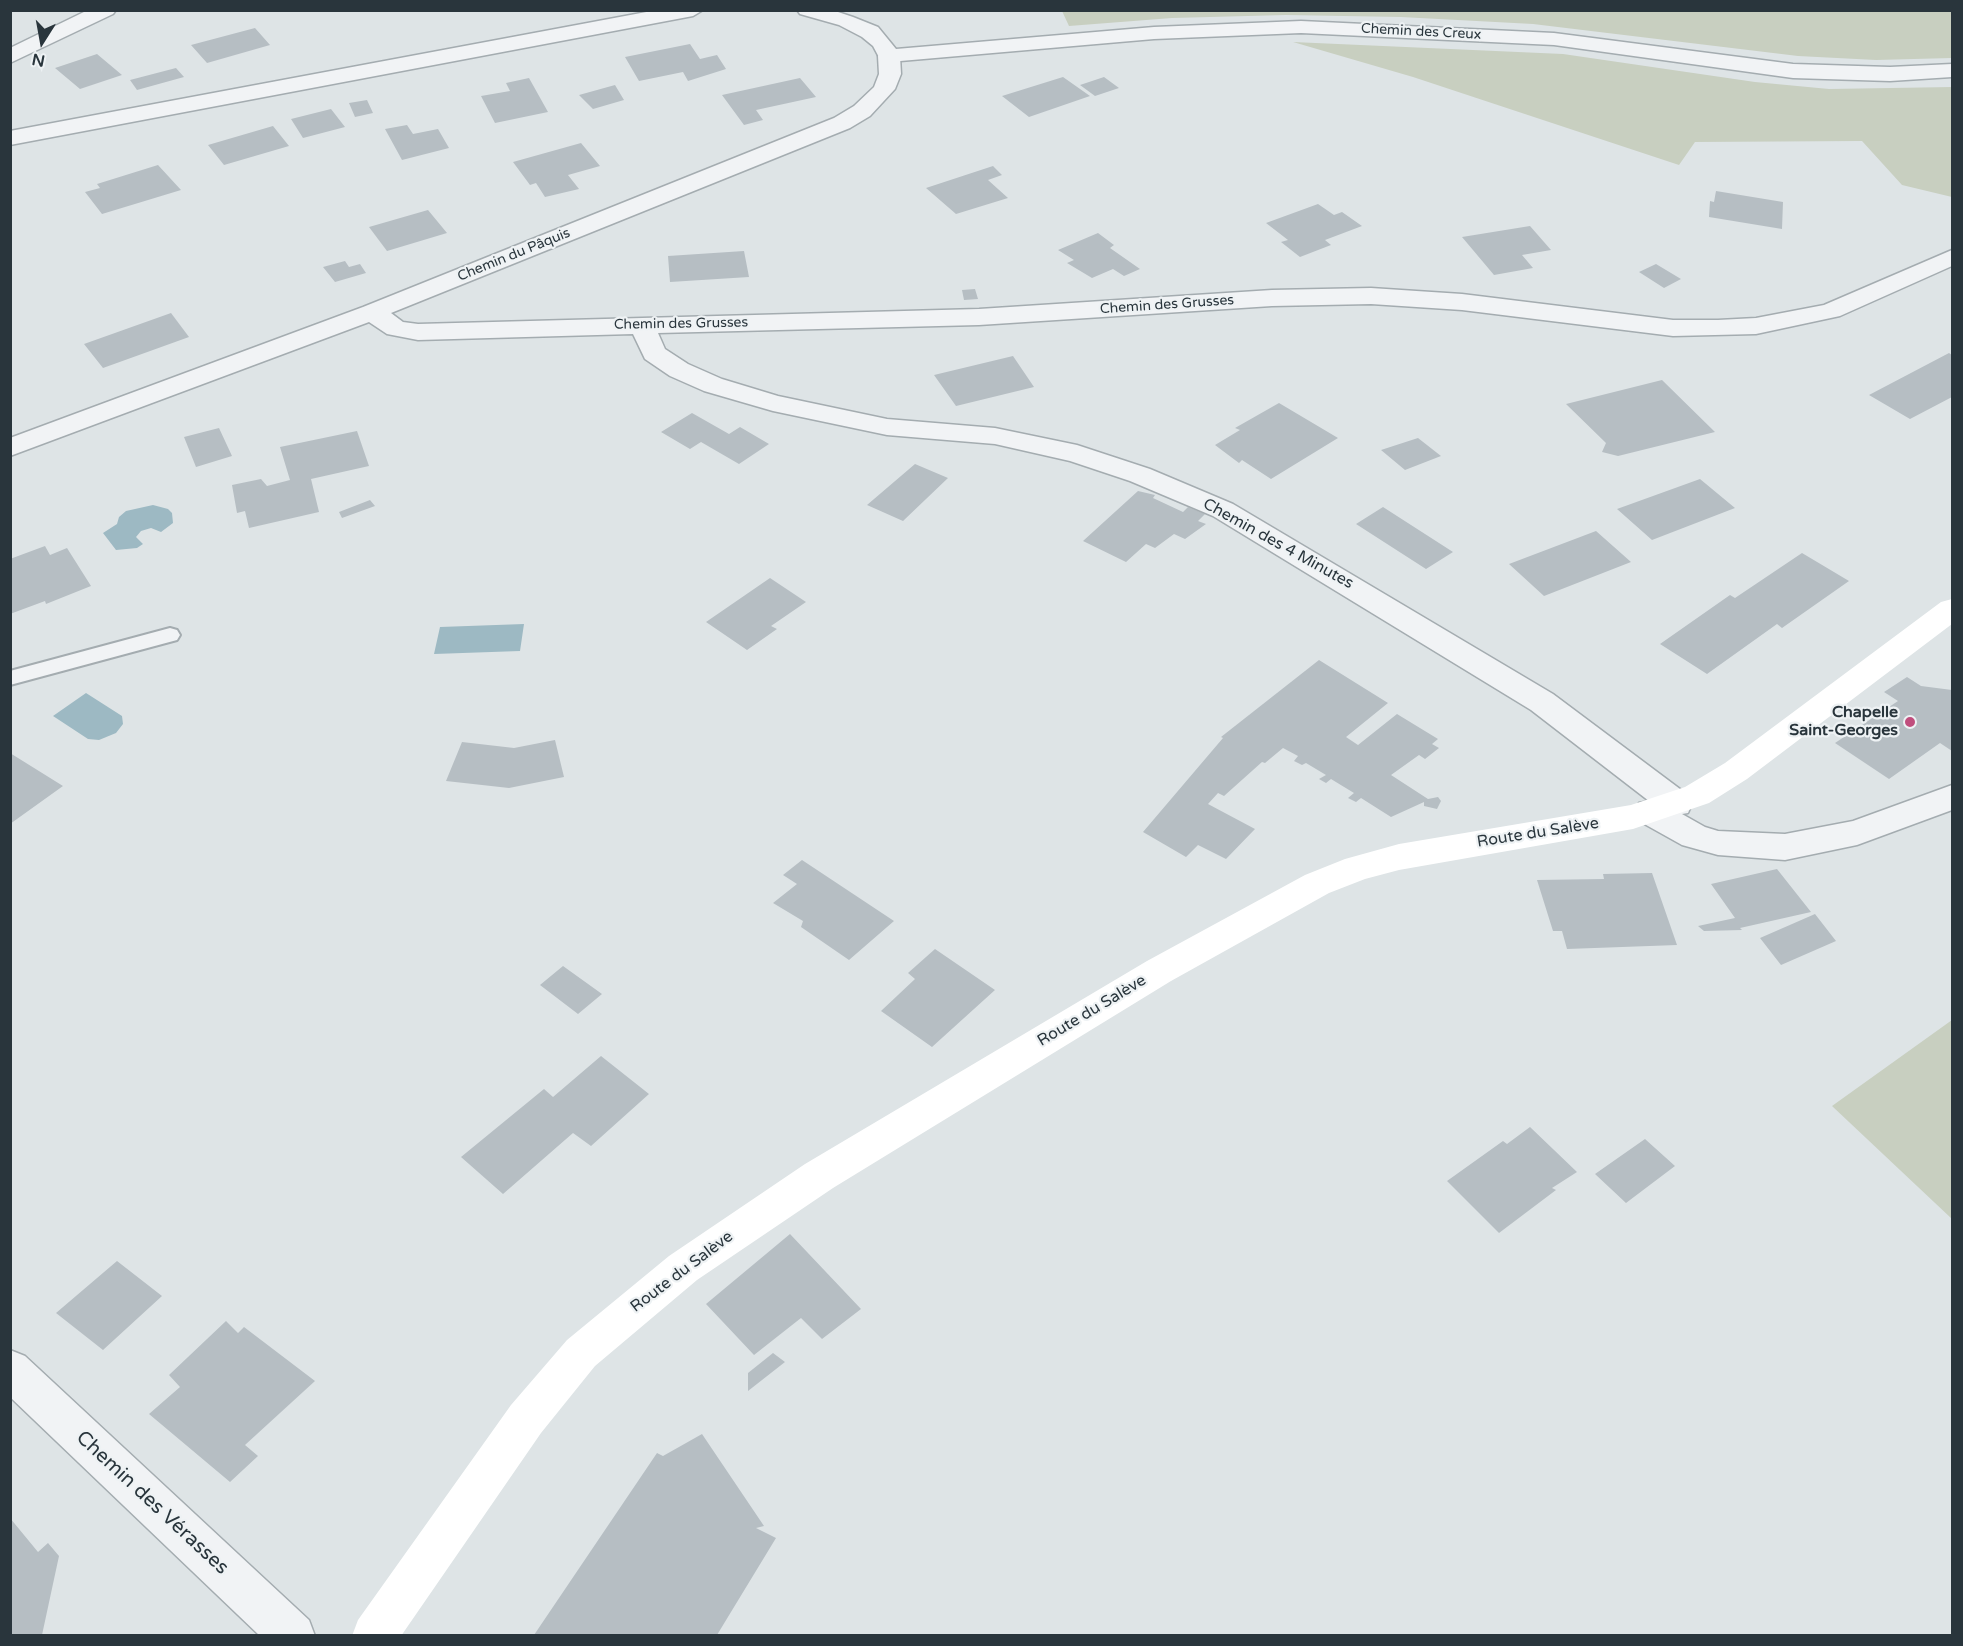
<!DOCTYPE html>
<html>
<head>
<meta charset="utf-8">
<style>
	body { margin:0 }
	#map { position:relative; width:1963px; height:1646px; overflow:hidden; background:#dee4e6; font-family:"Varela Round",sans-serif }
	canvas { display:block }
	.frame { position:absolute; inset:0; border:12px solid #29353c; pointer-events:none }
	.north { position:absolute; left:12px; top:12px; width:60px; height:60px; -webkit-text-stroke:4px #eef2f4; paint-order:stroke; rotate:191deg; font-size:16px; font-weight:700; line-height:24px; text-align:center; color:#29353c }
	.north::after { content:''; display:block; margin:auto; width:21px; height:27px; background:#29353c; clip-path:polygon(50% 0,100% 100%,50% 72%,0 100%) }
</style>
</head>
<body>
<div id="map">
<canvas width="1963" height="1646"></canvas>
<div class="frame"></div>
<div class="north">N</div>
</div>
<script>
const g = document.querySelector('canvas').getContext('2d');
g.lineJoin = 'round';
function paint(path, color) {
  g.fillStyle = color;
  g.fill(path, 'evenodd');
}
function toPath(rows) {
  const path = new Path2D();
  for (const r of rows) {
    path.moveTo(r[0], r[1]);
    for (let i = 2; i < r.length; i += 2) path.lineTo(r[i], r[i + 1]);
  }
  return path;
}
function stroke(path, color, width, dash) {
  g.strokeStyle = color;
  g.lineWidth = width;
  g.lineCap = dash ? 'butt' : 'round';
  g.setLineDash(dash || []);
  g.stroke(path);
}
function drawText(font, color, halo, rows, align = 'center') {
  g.font = font + ' "Varela Round",sans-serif';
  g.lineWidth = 4.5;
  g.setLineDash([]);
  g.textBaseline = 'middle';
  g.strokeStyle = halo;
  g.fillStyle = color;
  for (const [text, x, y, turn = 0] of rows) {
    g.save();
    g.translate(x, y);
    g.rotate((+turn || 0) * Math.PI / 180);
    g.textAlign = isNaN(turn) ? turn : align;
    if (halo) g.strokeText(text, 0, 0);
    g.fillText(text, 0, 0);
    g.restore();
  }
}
const green = toPath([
	[1062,11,1952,11,1952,58,1876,60,1798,56,1533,24,1401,17,1286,15,1172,18,1069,26],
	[1293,42,1563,54,1755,82,1829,89,1952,87,1952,197,1902,185,1862,141,1695,142,1679,165,1413,77],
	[1952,1020,1952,1219,1832,1106]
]);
const water = toPath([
	[153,505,168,509,172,513,173,523,161,532,151,528,141,531,136,537,143,544,137,548,116,550,103,533,117,524,119,517,126,511],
	[524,624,520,651,434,654,440,627],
	[86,693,122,716,123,724,116,733,99,740,88,739,53,716]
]);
const building = toPath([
	[255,28,270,45,207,63,191,45],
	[690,44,700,59,717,55,726,69,688,81,683,72,639,81,625,57],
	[97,54,122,75,80,89,55,68],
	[176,68,184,77,137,90,130,80],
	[1063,77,1090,96,1029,117,1002,96],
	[1104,77,1119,88,1095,96,1080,85],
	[529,78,548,112,495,123,481,96,510,91,506,83],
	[800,78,816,97,756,110,763,120,744,125,722,95],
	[615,85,624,100,593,109,579,95],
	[367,100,373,113,355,117,349,103],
	[331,109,345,127,303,138,291,119],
	[407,125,413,134,438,129,449,148,402,160,385,129],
	[273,126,289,146,224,165,208,145],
	[581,143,600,166,568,175,579,189,545,197,536,183,530,185,513,162],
	[158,165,181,190,102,214,85,192,100,188,97,184],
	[993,166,1002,175,988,180,1008,198,956,214,926,188],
	[1716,191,1783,202,1782,229,1709,217,1710,201,1714,202],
	[1318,204,1334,215,1342,212,1362,226,1325,240,1331,245,1300,257,1281,242,1288,240,1266,223],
	[428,210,447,233,387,251,369,227],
	[1530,226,1551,250,1522,255,1533,268,1494,275,1462,237],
	[1098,233,1114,245,1110,248,1140,269,1124,276,1113,269,1092,278,1067,263,1074,260,1058,250],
	[744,251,749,277,670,282,668,256],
	[345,261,349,267,360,264,366,273,335,282,323,267],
	[1656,264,1681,279,1664,288,1639,272],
	[975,289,978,299,964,300,962,290],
	[171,313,189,337,103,368,84,344],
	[1949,353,1952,355,1952,397,1910,419,1869,395],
	[1013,356,1034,387,956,406,934,375],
	[1662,380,1715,432,1618,456,1602,452,1606,443,1566,404],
	[1279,403,1338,438,1271,479,1242,460,1239,463,1215,445,1240,430,1235,428],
	[692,413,729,434,740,427,769,444,739,464,701,442,690,449,661,432],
	[219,428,232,456,196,467,184,437],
	[357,431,369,466,311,479,319,512,249,528,245,511,237,513,232,485,261,479,267,486,290,480,280,447],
	[1418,438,1441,456,1405,470,1381,450],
	[915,464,948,478,903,521,867,505],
	[1700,479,1735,508,1652,540,1617,509],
	[1138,491,1155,495,1153,498,1183,512,1188,507,1205,514,1198,521,1206,524,1185,539,1174,534,1155,548,1146,544,1126,562,1083,541],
	[370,500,375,506,342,518,339,512],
	[1383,507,1453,552,1426,569,1356,524],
	[1596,531,1631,562,1544,596,1509,564],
	[45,546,50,555,67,548,91,586,46,604,45,601,10,614,10,559],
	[1802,553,1849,581,1782,628,1777,624,1707,674,1660,644,1730,595,1735,598],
	[770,578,806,602,771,626,777,629,747,650,706,622],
	[1319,660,1388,703,1346,737,1358,745,1397,714,1438,739,1432,744,1439,748,1425,759,1419,755,1391,775,1428,799,1438,797,1441,801,1437,809,1424,806,1424,802,1391,817,1361,798,1356,802,1348,798,1354,793,1331,779,1326,783,1319,779,1326,775,1306,763,1302,765,1294,761,1298,756,1283,748,1265,763,1262,762,1224,796,1218,793,1208,804,1255,829,1226,859,1198,845,1186,857,1143,832,1223,738,1221,737],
	[1907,677,1921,686,1952,690,1952,751,1940,743,1889,779,1835,743,1898,701,1884,692],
	[555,740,564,777,509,788,446,781,462,742,514,748],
	[10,753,63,786,10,824],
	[802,860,894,921,849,960,801,927,803,921,773,903,797,884,783,875],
	[1777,869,1811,912,1740,928,1742,930,1704,931,1698,926,1735,918,1711,884],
	[1652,873,1677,945,1567,949,1562,931,1553,931,1537,880,1604,879,1603,874],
	[1815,914,1836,941,1781,965,1760,938],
	[935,949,995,990,932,1047,881,1011,915,979,908,973],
	[563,966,602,994,578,1014,540,985],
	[601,1056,649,1094,591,1146,573,1133,503,1194,461,1157,544,1089,553,1097],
	[1530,1127,1577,1172,1552,1188,1556,1190,1499,1233,1447,1181,1503,1141,1507,1144],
	[1645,1139,1675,1166,1626,1203,1595,1174],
	[790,1234,861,1309,822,1339,801,1318,754,1355,706,1304],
	[117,1261,162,1296,103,1350,56,1313],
	[226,1321,238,1333,244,1327,315,1381,245,1445,258,1456,230,1482,149,1414,180,1387,169,1375],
	[773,1353,785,1362,748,1391,748,1373],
	[702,1434,764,1526,756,1528,776,1538,717,1635,534,1635,657,1453,663,1456],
	[10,1518,38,1552,48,1543,59,1556,42,1635,10,1635]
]);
const service = toPath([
	[170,628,177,630,180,635,177,640,10,685,10,671,170,628]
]);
const minor = toPath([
	[88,10,116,10,113,14,10,63,10,48,88,10],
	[889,50,897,51,900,56,901,74,895,89,870,116,850,128,391,313,403,322,418,324,979,309,1272,290,1371,288,1462,294,1673,320,1718,320,1756,318,1824,305,1952,250,1952,266,1840,316,1756,334,1673,336,1462,310,1371,304,1272,306,979,325,658,333,665,349,688,364,722,379,778,396,887,419,995,428,1077,445,1150,469,1233,504,1553,694,1688,795,1692,804,1688,813,1682,814,1705,827,1718,831,1785,834,1853,821,1952,785,1952,810,1857,845,1785,860,1718,855,1682,845,1639,821,1635,812,1639,803,1649,801,1531,710,1213,516,1130,481,1070,461,995,444,887,435,773,411,704,391,670,376,645,359,633,334,418,340,387,334,369,322,10,456,10,438,363,307,834,118,854,106,874,87,879,74,878,56,881,51,889,50],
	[10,1350,25,1356,309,1620,315,1636,260,1636,10,1397,10,1350]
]);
const tertiary = toPath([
	[657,10,703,10,693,16,10,145,10,131,657,10],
	[797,10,832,10,853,17,878,27,896,49,1154,27,1301,21,1554,33,1793,64,1890,67,1952,64,1952,77,1890,81,1793,78,1554,45,1301,33,1154,39,889,62,881,61,873,46,862,37,839,25,800,14,797,10]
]);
const secondary = toPath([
	[1952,599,1952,624,1747,779,1709,803,1633,829,1399,870,1365,879,1329,893,1171,981,833,1188,697,1280,595,1366,541,1433,401,1636,352,1636,358,1620,511,1405,567,1340,669,1256,805,1164,1147,961,1305,875,1345,859,1399,844,1631,805,1685,787,1725,763,1941,602,1952,599]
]);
const markers = [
	[1910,722,6,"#c04e7d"]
];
const farStreetnames = [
	["Chemin des Creux",1421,32,3],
	["Chemin du Pâquis",514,255,-22],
	["Chemin des Grusses",1167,305,-4],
	["Chemin des Grusses",681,324,-1]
];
const streetNames = [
	["Chemin des 4 Minutes",1278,544,29],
	["Route du Salève",1538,833,-9],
	["Route du Salève",1092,1011,-31],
	["Route du Salève",682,1272,-37]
];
const poiNames = [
	["Chapelle",1898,713],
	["Saint-Georges",1898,731]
];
const nearStreetnames = [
	["Chemin des Vérasses",152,1503,43]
];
paint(green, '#c8cfc0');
paint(water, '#9db9c3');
paint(building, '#b6bec3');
stroke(service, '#a4acb0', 4);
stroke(minor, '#a4acb0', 3);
stroke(tertiary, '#a4acb0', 3);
paint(service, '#f1f3f5');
paint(minor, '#f1f3f5');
paint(tertiary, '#f1f3f5');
paint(secondary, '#fff');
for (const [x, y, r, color] of markers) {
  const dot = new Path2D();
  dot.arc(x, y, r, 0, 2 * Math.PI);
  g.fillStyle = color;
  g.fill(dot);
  stroke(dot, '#eef2f4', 2);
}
drawText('14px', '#29353c', '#eef2f4', farStreetnames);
drawText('16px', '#29353c', '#eef2f4', streetNames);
drawText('bold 16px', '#29353c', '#eef2f4', poiNames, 'right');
drawText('20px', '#29353c', '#eef2f4', nearStreetnames);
</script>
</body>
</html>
